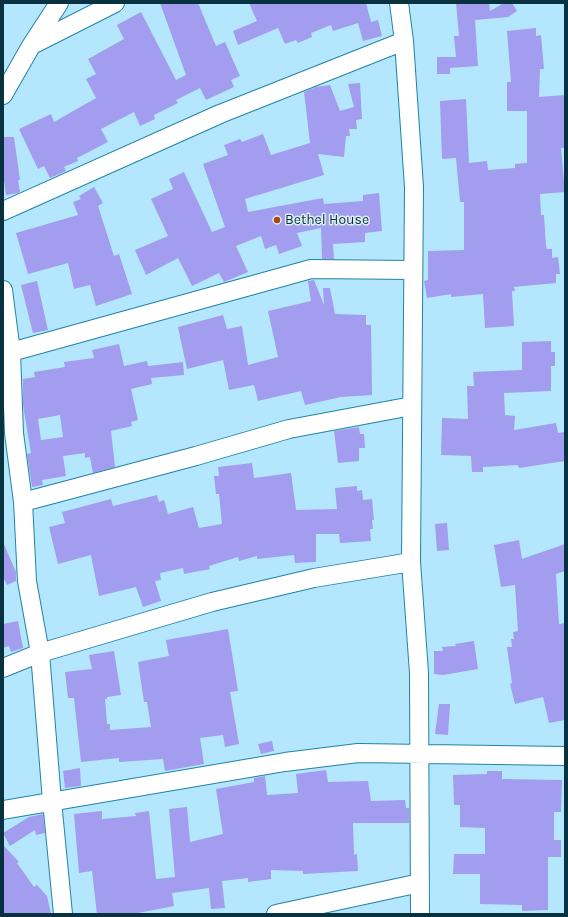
<!DOCTYPE html>
<html>
<head>
<meta charset="utf-8">
<style>
	body { margin:0 }
	#map { position:relative; width:568px; height:917px; overflow:hidden; background:#b4e7fd; font-family:Karla,sans-serif }
	canvas { display:block }
	.frame { position:absolute; inset:0; border:4px solid #093240; pointer-events:none }
</style>
</head>
<body>
<div id="map">
<canvas width="568" height="917"></canvas>
<div class="frame"></div>
</div>
<script>
const g = document.querySelector('canvas').getContext('2d');
g.lineJoin = 'round';
function paint(path, color) {
  g.fillStyle = color;
  g.fill(path, 'evenodd');
}
function toPath(rows) {
  const path = new Path2D();
  for (const r of rows) {
    path.moveTo(r[0], r[1]);
    for (let i = 2; i < r.length; i += 2) path.lineTo(r[i], r[i + 1]);
  }
  return path;
}
function stroke(path, color, width, dash) {
  g.strokeStyle = color;
  g.lineWidth = width;
  g.lineCap = dash ? 'butt' : 'round';
  g.setLineDash(dash || []);
  g.stroke(path);
}
function drawText(font, color, halo, rows, align = 'center') {
  g.font = font + ' Karla,sans-serif';
  g.lineWidth = 3;
  g.setLineDash([]);
  g.textBaseline = 'middle';
  g.strokeStyle = halo;
  g.fillStyle = color;
  for (const [text, x, y, turn = 0] of rows) {
    g.save();
    g.translate(x, y);
    g.rotate((+turn || 0) * Math.PI / 180);
    g.textAlign = isNaN(turn) ? turn : align;
    if (halo) g.strokeText(text, 0, 0);
    g.fillText(text, 0, 0);
    g.restore();
  }
}
const building = toPath([
	[160,3,198,3,216,46,225,42,240,76,231,80,234,87,206,100,200,88,176,100,178,103,154,115,155,119,140,126,134,112,101,129,108,142,77,158,78,161,64,167,66,171,50,178,44,166,38,169,19,129,51,114,54,122,96,98,86,79,96,74,88,59,124,39,117,25,141,12,176,80,186,75],
	[249,3,366,3,371,22,378,20,382,36,363,41,358,23,333,31,331,25,311,33,312,37,298,43,296,40,285,44,278,28,238,45,233,31,257,21],
	[456,3,489,3,490,11,504,3,512,3,517,11,508,17,475,20,478,66,450,68,450,74,437,74,437,57,456,57,454,36,459,36],
	[536,28,536,36,541,35,544,69,540,69,539,97,565,95,565,148,561,148,565,192,540,194,541,215,544,215,546,246,547,249,552,249,552,258,558,257,560,274,556,274,556,283,514,287,515,291,512,291,514,326,485,328,483,294,451,297,451,294,427,298,424,281,428,280,428,251,464,250,464,202,460,202,456,158,442,159,440,101,466,99,469,163,487,161,488,170,515,168,515,164,527,163,527,111,507,111,507,82,511,82,507,31],
	[360,83,362,119,356,120,357,129,349,129,350,136,346,136,344,157,318,154,324,175,245,199,248,212,323,198,324,204,363,201,363,195,379,193,382,231,365,233,365,242,333,244,334,259,322,259,321,228,297,233,302,246,279,254,276,245,265,249,261,236,236,246,248,272,224,282,219,273,192,286,178,258,146,275,135,250,168,236,151,199,173,189,169,179,184,172,212,232,225,227,203,164,228,155,224,145,240,139,242,142,263,134,271,155,310,143,304,92,316,87,330,85,340,111,354,107,348,84],
	[3,137,14,137,20,180,18,180,20,192,18,193,6,195,3,174],
	[94,187,103,203,98,206,114,256,119,254,132,294,96,306,90,285,74,289,68,263,28,274,16,233,78,215,73,202,81,199,79,196],
	[314,280,324,305,323,288,330,288,335,314,366,315,366,325,371,325,372,395,341,397,305,405,301,391,258,401,254,385,229,390,223,360,187,369,178,327,223,315,227,329,242,326,248,365,278,357,268,311,311,301,308,281],
	[37,281,48,330,33,333,21,285],
	[551,341,551,352,555,352,555,366,551,366,551,391,504,393,505,415,515,416,514,430,556,423,558,433,565,432,565,461,519,468,518,465,483,467,483,472,472,472,471,456,441,455,442,418,468,419,467,386,474,386,473,372,522,370,522,342],
	[119,344,124,366,147,361,148,366,183,362,184,375,151,378,152,384,131,389,138,420,131,422,132,426,111,431,115,467,93,473,90,457,85,458,85,453,63,456,66,476,42,480,43,485,32,487,27,454,31,453,23,405,23,379,35,377,34,372,65,367,64,362,94,358,92,350],
	[60,415,63,437,41,440,38,419],
	[359,427,360,434,364,434,365,448,359,448,359,461,338,463,334,431],
	[252,463,254,478,291,473,296,510,337,509,335,488,357,486,357,491,362,490,363,500,372,499,374,520,372,520,373,529,370,529,371,541,340,543,339,534,316,534,316,562,295,563,294,555,257,559,257,556,239,561,238,557,209,566,210,569,184,574,183,568,160,573,161,580,155,581,161,601,143,607,136,587,99,596,91,555,58,564,49,527,65,523,62,512,111,499,113,506,157,495,159,502,164,500,168,514,193,507,199,528,222,524,219,494,216,494,214,476,219,476,218,467],
	[447,523,449,550,437,551,435,524],
	[519,540,522,559,565,544,565,571,556,574,559,624,565,623,565,720,549,723,543,697,515,704,510,684,512,683,507,647,512,647,511,639,514,639,513,632,518,631,515,585,501,587,494,545],
	[3,542,16,572,16,581,7,585,3,577],
	[18,621,23,648,11,652,9,646,3,648,3,624],
	[228,629,238,691,230,692,239,744,225,747,223,735,200,738,204,764,165,771,163,759,119,762,119,758,81,762,74,698,68,698,65,672,92,669,89,655,114,651,121,695,107,697,107,699,105,699,107,724,110,724,110,730,151,727,147,702,144,702,138,662,169,656,166,640],
	[474,641,478,669,443,675,434,674,434,651,443,651,442,647,456,646,455,644],
	[439,704,450,704,448,735,435,734],
	[272,741,274,751,261,754,258,744],
	[80,768,81,786,65,788,63,771],
	[326,770,328,782,368,781,371,801,405,800,406,808,409,808,409,823,353,823,354,855,357,854,358,871,303,874,303,871,271,870,271,879,248,882,248,878,222,881,225,908,211,909,209,888,172,893,174,906,133,914,97,914,92,871,79,873,74,814,102,811,102,819,136,816,135,813,149,811,156,879,175,877,169,809,187,807,190,842,223,834,216,789,254,782,254,778,265,776,267,795,298,793,296,774],
	[487,771,502,771,502,779,562,780,561,812,554,812,554,840,561,840,561,857,548,857,548,910,522,911,522,905,480,904,480,874,453,874,454,854,485,854,485,828,460,827,460,805,454,805,453,775,487,774],
	[43,814,45,833,36,835,35,830,10,846,3,833,29,817],
	[3,845,19,862,17,863,34,887,37,885,47,896,51,914,3,914]
]);
const minor = toPath([
	[399,3,404,41,414,187,411,562,419,673,420,914],
	[32,45,115,3],
	[3,95,31,46,59,3],
	[3,211,220,114,404,41],
	[3,290,11,352,14,433,23,502,27,581,40,653,52,801,63,914],
	[11,352,311,269,412,270],
	[23,502,196,456,289,429,412,406],
	[3,668,40,653,212,602,314,578,411,562],
	[3,810,285,762,358,753,565,756],
	[276,914,420,883]
]);
const markers = [
	[277,220,4,"#aa4807"]
];
const poiNames = [
	["Bethel House",285,220]
];
paint(building, '#a29dee');
stroke(minor, '#1f84a6', 20);
stroke(minor, '#fff', 18);
for (const [x, y, r, color] of markers) {
  const dot = new Path2D();
  dot.arc(x, y, r, 0, 2 * Math.PI);
  g.fillStyle = color;
  g.fill(dot);
  stroke(dot, '#deeef5', 1.5);
}
drawText('14px', '#093240', '#deeef5', poiNames, 'left');
</script>
</body>
</html>
